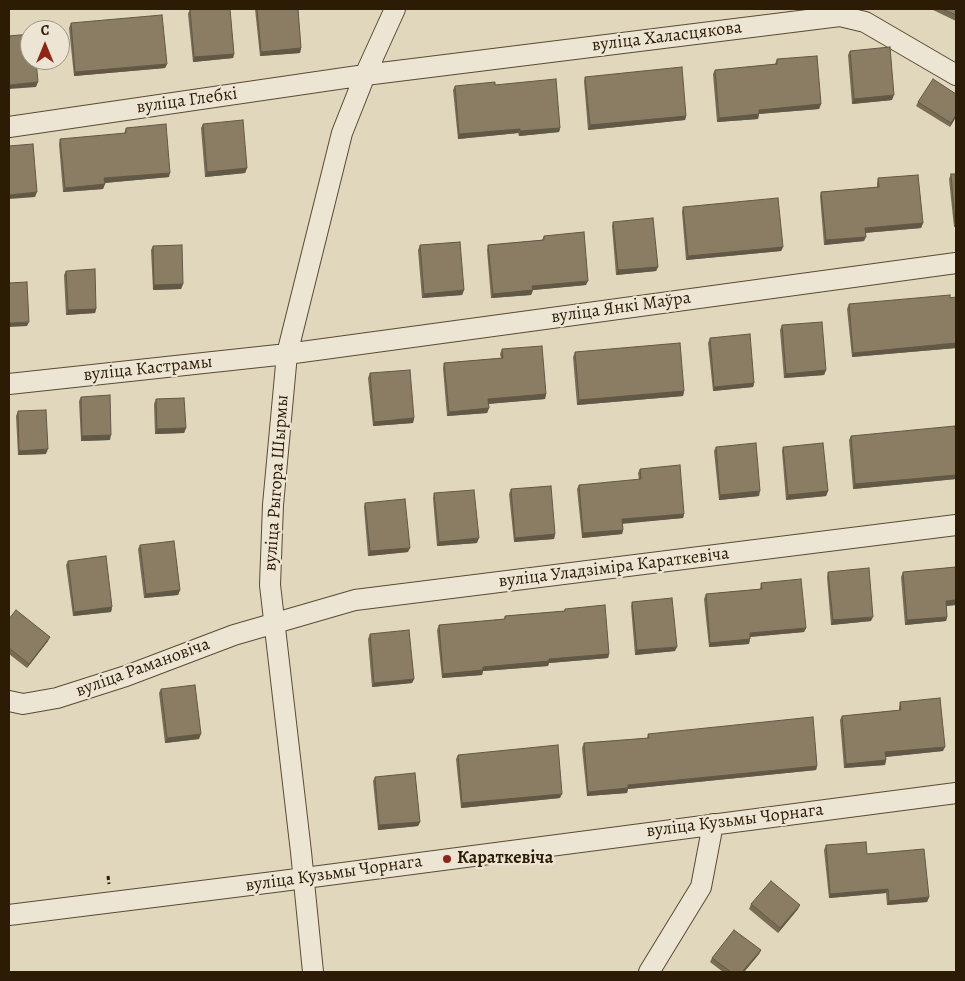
<!DOCTYPE html>
<html>
<head>
<meta charset="utf-8">
<style>
	body { margin:0 }
	#map { position:relative; width:965px; height:981px; overflow:hidden; background:#e1d7bc; font-family:Alegreya,serif }
	canvas { display:block }
	.frame { position:absolute; inset:0; border:10px solid #2d1c05; pointer-events:none }
	.north { position:absolute; left:20px; top:20px; width:50px; height:50px; box-sizing:border-box; background:#ece5d3; border:1px solid #a09581; border-radius:50%; rotate:0deg; font-size:14px; font-weight:700; line-height:20px; text-align:center; color:#2d1c05 }
	.north::after { content:''; display:block; margin:auto; width:18px; height:22px; background:#8f2418; clip-path:polygon(50% 0,100% 100%,50% 72%,0 100%) }
</style>
</head>
<body>
<div id="map">
<canvas width="965" height="981"></canvas>
<div class="frame"></div>
<div class="north">С</div>
</div>
<script>
const g = document.querySelector('canvas').getContext('2d');
g.lineJoin = 'round';
function toPath(rows) {
  const path = new Path2D();
  for (const r of rows) {
    path.moveTo(r[0], r[1]);
    for (let i = 2; i < r.length; i += 2) path.lineTo(r[i], r[i + 1]);
  }
  return path;
}
function stroke(path, color, width, dash) {
  g.strokeStyle = color;
  g.lineWidth = width;
  g.lineCap = dash ? 'butt' : 'round';
  g.setLineDash(dash || []);
  g.stroke(path);
}
function paint(path, color) {
  g.fillStyle = color;
  g.fill(path, 'evenodd');
}
function drawText(font, color, halo, rows, align = 'center') {
  g.font = font + ' Alegreya,serif';
  g.lineWidth = 4.5;
  g.setLineDash([]);
  g.textBaseline = 'middle';
  g.strokeStyle = halo;
  g.fillStyle = color;
  for (const [text, x, y, turn = 0] of rows) {
    g.save();
    g.translate(x, y);
    g.rotate((+turn || 0) * Math.PI / 180);
    g.textAlign = isNaN(turn) ? turn : align;
    if (halo) g.strokeText(text, 0, 0);
    g.fillText(text, 0, 0);
    g.restore();
  }
}
const path = toPath([
	[108,876,109,884]
]);
const minor = toPath([
	[9,127,365,75,840,16,865,22,956,75],
	[9,384,287,354,956,263],
	[9,701,23,704,57,698,126,676,234,635,355,600,956,525],
	[9,915,274,882,956,793],
	[313,972,301,852,270,585,273,505,287,354,342,133,365,75,395,9],
	[649,972,701,887,713,824]
]);
const wall = toPath([
	[190,9,234,54,233,58,193,62,188,14],
	[255,9,298,9,301,48,300,53,260,56],
	[931,9,956,9,956,21],
	[71,23,167,64,165,68,74,76,69,28],
	[850,51,892,100,852,104,848,55],
	[777,59,821,104,819,109,759,114,758,119,717,122,713,74,715,70,775,64],
	[585,77,686,116,685,120,588,130,584,81],
	[495,85,560,128,559,132,519,136,518,133,458,139,453,90,455,86],
	[956,94,956,117,950,127,916,106,918,102],
	[203,124,247,168,245,173,205,177,201,128],
	[126,128,169,177,105,183,103,189,63,192,59,144,60,139,124,134],
	[951,174,956,227,954,227,949,179],
	[878,178,923,223,921,228,865,233,864,241,824,245,820,196,821,192,877,187,877,183],
	[683,207,783,247,781,251,686,260,682,212],
	[613,222,658,267,656,271,616,275,612,226],
	[544,236,586,285,533,290,531,295,491,298,487,250,488,245,542,240],
	[420,245,464,290,462,295,422,298,418,250],
	[153,246,183,284,181,289,153,290,151,250],
	[66,271,96,309,95,313,66,315,64,275],
	[956,297,956,348,852,357,847,309,849,304],
	[782,325,826,370,824,375,784,378,780,330],
	[710,338,754,383,753,387,713,391,708,343],
	[502,349,546,394,545,399,488,404,489,408,487,413,447,416,443,368,444,363,501,358,500,354],
	[575,352,684,391,683,396,577,405,573,357],
	[370,373,414,418,413,423,373,426,368,378],
	[81,397,110,440,81,441,79,401],
	[156,399,186,428,184,433,155,434,154,404],
	[18,411,46,454,18,455,16,416],
	[956,435,956,479,853,489,849,440,851,436],
	[716,447,759,496,719,500,714,451],
	[783,447,828,491,826,496,786,500,782,451],
	[640,469,684,514,683,518,623,523,623,530,622,534,582,538,577,489,579,485,639,480,638,473],
	[511,489,555,534,554,539,514,542,509,494],
	[434,493,477,543,437,546,433,498],
	[365,503,408,552,368,556,364,507],
	[140,545,180,590,178,595,144,598,138,549],
	[68,561,112,607,111,612,73,616,66,565],
	[956,567,956,605,946,606,947,617,946,621,905,625,901,577,903,572],
	[828,572,871,621,831,625,827,577],
	[761,583,806,628,804,632,750,637,749,644,709,647,704,599,706,594,760,589],
	[632,602,675,651,635,655,631,606],
	[565,609,609,654,608,658,549,663,548,666,483,671,482,675,442,678,437,630,439,625,504,619,505,616,564,611],
	[9,619,48,641,27,668,9,654],
	[370,634,414,679,412,683,372,687,368,639],
	[161,689,199,739,165,743,159,693],
	[900,702,943,751,886,757,886,760,885,765,844,768,840,720,842,716,899,710,899,707],
	[648,734,817,766,816,770,628,789,627,793,587,796,582,748,584,743,647,738],
	[458,755,560,798,461,808,456,759],
	[375,777,420,822,418,826,378,830,373,781],
	[826,845,867,854,929,897,927,902,887,905,886,893,829,898,824,850],
	[751,904,798,909,778,933,749,909],
	[761,950,759,954,744,972,723,972,710,962,712,958]
]);
const shadedWall = toPath([
	[301,48,300,53,260,56,261,52],
	[234,54,233,58,193,62,194,57],
	[167,64,165,68,74,76,75,72],
	[38,82,36,87,9,89,9,85],
	[894,95,892,100,852,104,854,99],
	[821,104,819,109,757,114,759,110],
	[759,114,758,119,717,122,719,118],
	[956,115,956,117,950,127,951,123],
	[686,116,685,120,588,130,590,125],
	[560,128,559,132,519,136,520,131],
	[520,129,518,133,458,139,459,134],
	[247,168,245,173,205,177,207,172],
	[170,173,169,177,103,183,104,178],
	[105,184,103,189,63,192,65,188],
	[37,192,35,197,9,199,9,195],
	[923,223,921,228,863,233,865,228],
	[866,237,864,241,824,245,826,240],
	[783,247,781,251,686,260,688,256],
	[658,267,656,271,616,275,618,270],
	[588,281,586,285,533,290,531,295,491,298,493,294,532,286],
	[183,284,181,289,153,290,154,285],
	[464,290,462,295,422,298,424,294],
	[96,309,95,313,66,315,68,310],
	[29,322,27,326,9,327,9,323],
	[956,343,956,348,852,357,853,353],
	[826,370,824,375,784,378,786,374],
	[754,383,753,387,713,391,714,387],
	[684,391,683,396,577,405,579,400],
	[546,394,545,399,486,404,488,399],
	[489,408,487,413,447,416,449,412],
	[414,418,413,423,373,426,374,422],
	[186,428,184,433,155,434,157,429],
	[111,435,110,440,81,441,82,436],
	[48,449,46,454,18,455,19,451],
	[956,475,956,479,853,489,855,484],
	[760,491,759,496,719,500,720,495],
	[828,491,826,496,786,500,788,495],
	[684,514,683,518,621,524,622,519],
	[623,530,622,534,582,538,583,533],
	[555,534,554,539,514,542,515,538],
	[479,538,477,543,437,546,439,542],
	[410,548,408,552,368,556,370,551],
	[180,590,178,595,144,598,146,594],
	[956,600,956,605,944,606,946,601],
	[112,607,111,612,73,616,74,612],
	[873,617,871,621,831,625,833,620],
	[947,617,946,621,905,625,907,620],
	[806,628,804,632,748,637,750,633],
	[50,637,48,641,27,668,29,664],
	[750,639,749,644,709,647,710,643],
	[677,647,675,651,635,655,637,650],
	[609,654,608,658,549,663,548,666,483,671,482,675,442,678,443,674,483,667,549,659],
	[414,679,412,683,372,687,374,683],
	[201,734,199,739,165,743,167,738],
	[945,747,943,751,884,757,885,752],
	[886,760,885,765,844,768,846,764],
	[817,766,816,770,628,789,627,793,587,796,588,792,628,785],
	[562,794,560,798,461,808,462,803],
	[420,822,418,826,378,830,379,825],
	[888,889,886,893,829,898,830,894],
	[929,897,927,902,887,905,889,901],
	[800,905,798,909,778,933,780,928],
	[761,950,759,954,744,972,742,972]
]);
const building = toPath([
	[190,9,230,9,234,54,194,57,190,9],
	[257,9,298,9,301,48,261,52,257,9],
	[942,9,956,9,956,15,942,9],
	[162,15,167,64,75,72,71,23,162,15],
	[30,34,30,60,36,60,38,82,9,85,9,36,30,34],
	[890,47,894,95,854,99,850,51,890,47],
	[817,56,821,104,759,110,759,114,719,118,715,70,777,64,777,59,817,56],
	[682,67,686,116,590,125,585,77,682,67],
	[556,79,560,128,520,131,520,129,459,134,455,86,495,82,495,85,556,79],
	[933,79,956,94,956,115,951,123,918,102,933,79],
	[243,120,247,168,207,172,203,124,243,120],
	[166,124,170,173,104,178,105,184,65,188,60,139,126,133,126,128,166,124],
	[33,144,37,192,9,195,9,146,33,144],
	[951,174,956,174,956,223,955,223,951,174],
	[918,175,923,223,865,228,866,237,826,240,821,192,879,187,878,178,918,175],
	[778,198,783,247,688,256,683,207,778,198],
	[653,218,658,267,618,270,613,222,653,218],
	[584,232,588,281,532,286,533,290,493,294,488,245,544,240,544,236,584,232],
	[460,242,464,290,424,294,420,245,460,242],
	[182,245,183,284,154,285,153,246,182,245],
	[95,269,96,309,68,310,66,271,95,269],
	[27,282,29,322,9,323,9,283,27,282],
	[950,295,950,298,956,297,956,343,853,353,849,304,950,295],
	[822,322,826,370,786,374,782,325,822,322],
	[750,334,754,383,714,387,710,338,750,334],
	[680,343,684,391,579,400,575,352,680,343],
	[542,346,546,394,488,399,489,408,449,412,444,363,503,358,502,349,542,346],
	[410,370,414,418,374,422,370,373,410,370],
	[110,395,111,435,82,436,81,397,110,395],
	[184,398,186,428,157,429,156,399,184,398],
	[46,410,48,449,19,451,18,411,46,410],
	[955,426,956,435,956,475,855,484,851,436,955,426],
	[756,443,760,491,720,495,716,447,756,443],
	[823,443,828,491,788,495,783,447,823,443],
	[680,465,684,514,622,519,623,530,583,533,579,485,641,479,640,469,680,465],
	[551,486,555,534,515,538,511,489,551,486],
	[474,490,479,538,439,542,434,493,474,490],
	[405,499,410,548,370,551,365,503,405,499],
	[174,541,180,590,146,594,140,545,174,541],
	[106,556,112,607,74,612,68,561,106,556],
	[956,567,956,600,946,601,947,617,907,620,903,572,956,567],
	[869,568,873,617,833,620,828,572,869,568],
	[801,579,806,628,750,633,750,639,710,643,706,594,762,589,761,583,801,579],
	[672,598,677,647,637,650,632,602,672,598],
	[605,605,609,654,549,659,549,661,483,667,483,670,443,674,439,625,505,619,505,616,565,611,565,609,605,605],
	[16,610,50,637,29,664,9,648,9,619,16,610],
	[409,630,414,679,374,683,370,634,409,630],
	[195,685,201,734,167,738,161,689,195,685],
	[940,698,945,747,885,752,886,760,846,764,842,716,901,710,900,702,940,698],
	[813,717,817,766,628,785,628,788,588,792,584,743,649,738,648,734,813,717],
	[558,745,562,794,462,803,458,755,558,745],
	[415,773,420,822,379,825,375,777,415,773],
	[866,842,867,854,924,849,929,897,889,901,888,889,830,894,826,845,866,842],
	[771,881,800,905,780,928,751,904,771,881],
	[734,930,761,950,742,972,731,972,712,958,734,930]
]);
const markers = [
	[447,859,5,"#8f2418"]
];
const streetNames = [
	["вуліца Халасцякова",667,37,-7],
	["вуліца Глебкі",187,101,-8],
	["вуліца Янкі Маўра",621,308,-8],
	["вуліца Кастрамы",148,369,-6],
	["вуліца Рыгора Шырмы",277,483,-86],
	["вуліца Уладзіміра Караткевіча",614,568,-7],
	["вуліца Рамановіча",143,668,-20],
	["вуліца Кузьмы Чорнага",735,821,-7],
	["вуліца Кузьмы Чорнага",334,874,-8]
];
const poiNames = [
	["Караткевіча",457,859]
];
stroke(minor, '#5a4b33', 22);
stroke(path, '#2d1c05', 3, [4, 2.5]);
stroke(minor, '#ece5d3', 20);
paint(wall, '#786c56');
paint(shadedWall, '#615846');
paint(building, '#8b7d64');
stroke(building, '#615846', 1);
for (const [x, y, r, color] of markers) {
  const dot = new Path2D();
  dot.arc(x, y, r, 0, 2 * Math.PI);
  g.fillStyle = color;
  g.fill(dot);
  stroke(dot, '#ece5d3', 2);
}
drawText('18px', '#2d1c05', '#ece5d3', streetNames);
drawText('bold 18px', '#2d1c05', '#ece5d3', poiNames, 'left');
</script>
</body>
</html>
